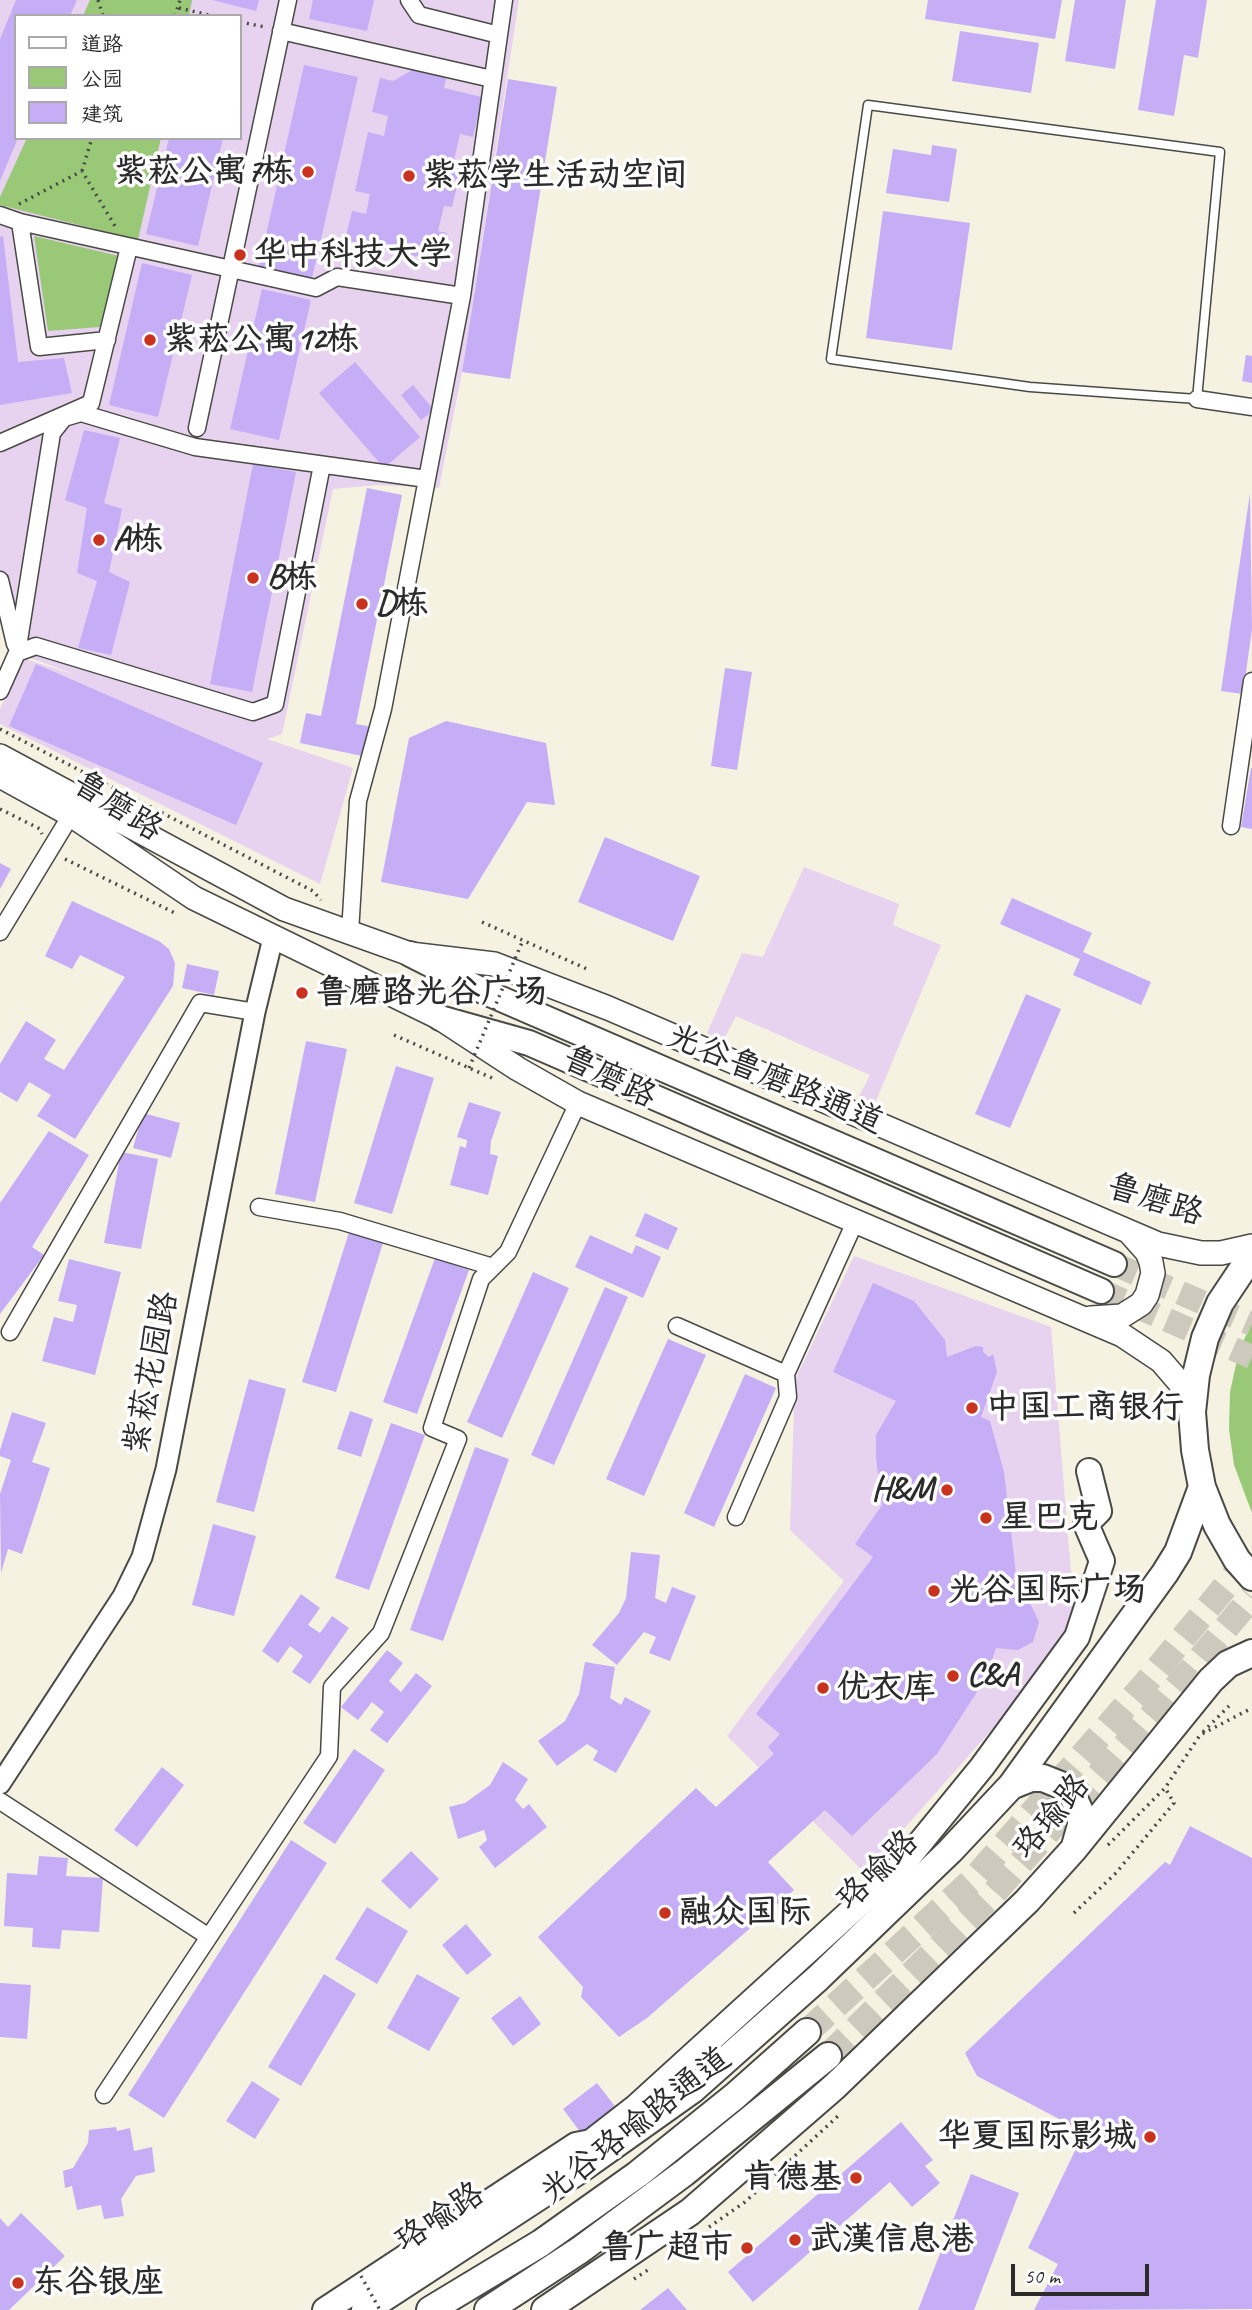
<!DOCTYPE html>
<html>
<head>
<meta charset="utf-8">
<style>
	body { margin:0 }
	#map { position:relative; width:1252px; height:2310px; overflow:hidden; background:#f5f2e2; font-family:Caveat,"LXGW WenKai TC",sans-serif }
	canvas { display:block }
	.legend { position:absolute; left:14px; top:14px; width:228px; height:126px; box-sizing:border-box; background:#fff; border:2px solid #aaa; margin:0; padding:9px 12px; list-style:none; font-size:21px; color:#2b2b2b }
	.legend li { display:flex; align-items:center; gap:14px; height:35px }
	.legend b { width:35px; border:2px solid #aaa }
	.scale { position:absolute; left:1011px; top:2264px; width:138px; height:32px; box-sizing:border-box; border:4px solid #2b2b2b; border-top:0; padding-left:9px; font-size:21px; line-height:24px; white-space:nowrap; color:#2b2b2b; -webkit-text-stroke:5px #fff; paint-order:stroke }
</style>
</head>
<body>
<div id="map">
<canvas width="1252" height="2310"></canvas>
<ul class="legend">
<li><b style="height:9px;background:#fff"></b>道路</li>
<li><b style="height:19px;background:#99c877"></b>公园</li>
<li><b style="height:19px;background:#c6aef7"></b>建筑</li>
</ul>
<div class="scale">50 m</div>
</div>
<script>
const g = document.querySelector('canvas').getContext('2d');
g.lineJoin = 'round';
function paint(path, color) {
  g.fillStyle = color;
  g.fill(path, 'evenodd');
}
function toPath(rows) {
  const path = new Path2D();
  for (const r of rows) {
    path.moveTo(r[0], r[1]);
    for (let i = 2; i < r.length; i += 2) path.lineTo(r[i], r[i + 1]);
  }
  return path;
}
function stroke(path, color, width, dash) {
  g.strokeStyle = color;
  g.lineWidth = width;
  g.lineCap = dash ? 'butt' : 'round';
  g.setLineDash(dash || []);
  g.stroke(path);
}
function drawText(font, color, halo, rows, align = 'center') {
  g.font = font + ' Caveat,"LXGW WenKai TC",sans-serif';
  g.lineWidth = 7;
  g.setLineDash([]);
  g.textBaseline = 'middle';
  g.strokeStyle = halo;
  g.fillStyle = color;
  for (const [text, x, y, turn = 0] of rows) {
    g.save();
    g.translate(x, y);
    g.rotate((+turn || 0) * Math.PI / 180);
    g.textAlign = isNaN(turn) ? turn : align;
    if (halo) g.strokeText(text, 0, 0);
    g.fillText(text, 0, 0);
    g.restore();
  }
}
const built = toPath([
	[0,0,519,0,462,372,439,488,377,485,333,489,282,734,267,739,353,768,320,884,0,724,0,709,22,658,82,677,17,653,0,600],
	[16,16,240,16,240,138,16,138],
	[804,867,899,904,893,925,941,945,873,1108,858,1098,870,1075,736,1016,723,1041,707,1033,742,953,763,957],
	[854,1256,1051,1327,1076,1634,865,1873,727,1736,844,1581,790,1530,795,1380]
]);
const green = toPath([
	[90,0,192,0,189,16,83,16],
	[27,138,161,138,138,240,0,205,0,197],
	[34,236,119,256,100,327,48,331],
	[1252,1322,1252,1513,1234,1465,1229,1429,1230,1392,1239,1351]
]);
const building = toPath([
	[16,0,77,0,70,16,16,16,18,138,0,181,0,39],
	[212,0,259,0,256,11],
	[313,0,374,0,367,31,309,19],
	[928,0,1062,0,1055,39,925,19],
	[1075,0,1126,0,1115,69,1065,61],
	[1156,0,1207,0,1198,58,1184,55,1174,116,1138,110],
	[960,31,1039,43,1031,93,952,81],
	[304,65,358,77,312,278,259,266],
	[416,68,447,74,444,88,482,97,473,137,460,134,454,160,463,162,452,207,444,206,438,231,447,233,441,262,345,240,352,211,366,214,370,194,355,191,368,132,384,136,388,116,372,112,380,78,393,81],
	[508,79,557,87,510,379,462,372],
	[169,138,223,138,198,246,146,234],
	[932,145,957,149,949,202,886,193,893,149,931,155],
	[883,211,970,223,952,350,866,338],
	[3,236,18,362,64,358,72,393,0,405,0,237],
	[142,263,192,275,158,417,109,405],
	[262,289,311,300,279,440,230,429],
	[1246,355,1252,356,1252,383,1242,381],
	[355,362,420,437,384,468,319,393],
	[413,385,434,410,421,420,401,395],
	[84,430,120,438,104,503,122,509,109,572,130,582,111,655,78,648,97,581,77,573,87,508,65,500],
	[253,464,296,472,252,692,210,684],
	[367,488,402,495,356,724,373,727,367,757,300,743,306,713,321,716],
	[1250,493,1252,629,1243,694,1221,691],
	[36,664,263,763,236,825,9,726],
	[725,668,752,672,737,770,711,766],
	[446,721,546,743,555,805,527,802,468,899,381,882,409,738],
	[1251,768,1252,768,1252,829,1241,827],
	[605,837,700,876,673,941,578,902],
	[0,863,11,869,0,889],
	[1012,898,1092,933,1083,952,1151,982,1141,1005,1073,975,1080,959,1000,924],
	[72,901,159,941,169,949,175,963,173,986,75,1139,37,1116,51,1095,29,1082,17,1102,0,1092,0,1064,26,1021,56,1040,44,1059,64,1070,125,977,80,955,72,969,45,956],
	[187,964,219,971,214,995,182,988],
	[1026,994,1061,1009,1010,1128,975,1114],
	[306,1041,347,1049,315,1202,275,1194],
	[396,1066,434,1078,392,1214,354,1203],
	[469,1102,501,1112,491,1141,490,1154,498,1156,488,1195,450,1185,460,1146,466,1148,467,1140,457,1137],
	[143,1113,180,1123,171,1158,133,1148],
	[49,1131,89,1155,32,1247,44,1255,0,1314,0,1203],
	[121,1152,158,1159,141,1249,104,1243],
	[645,1213,678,1228,668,1250,635,1236],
	[349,1232,383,1243,336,1392,302,1382],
	[590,1235,632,1254,636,1245,661,1257,643,1298,575,1267],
	[435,1258,469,1270,417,1414,383,1402],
	[69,1259,121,1272,95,1375,42,1361,54,1317,73,1322,77,1305,58,1301],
	[533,1272,569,1288,502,1438,467,1422],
	[873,1283,914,1301,945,1340,947,1357,976,1346,983,1347,983,1352,989,1357,993,1354,997,1372,981,1417,990,1421,1004,1472,1016,1574,1012,1582,1028,1599,1039,1622,1033,1642,1018,1650,996,1648,986,1678,937,1754,852,1836,825,1810,768,1862,794,1890,647,2018,619,2037,581,1997,583,1987,538,1937,696,1788,716,1807,774,1754,768,1747,780,1734,756,1714,873,1557,855,1544,882,1505,876,1458,876,1435,896,1401,833,1372],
	[605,1287,628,1297,554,1465,531,1455],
	[668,1339,706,1355,644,1496,606,1479],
	[745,1374,776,1388,714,1527,684,1513],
	[249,1379,286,1389,254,1512,216,1502],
	[350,1411,373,1419,361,1457,337,1449],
	[12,1412,46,1423,32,1462,50,1468,22,1554,8,1549,1,1573,0,1494,11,1460,0,1456,0,1450],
	[391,1423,425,1435,369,1590,335,1578],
	[475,1447,509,1459,443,1641,410,1630],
	[213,1524,256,1536,234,1616,192,1605],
	[631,1552,660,1555,655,1598,666,1603,672,1587,696,1596,670,1661,649,1653,656,1637,644,1632,617,1665,592,1645,619,1613,626,1598],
	[301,1594,320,1608,308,1625,320,1633,332,1616,349,1628,310,1684,292,1672,303,1656,290,1646,278,1663,262,1651],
	[387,1650,403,1663,389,1681,401,1692,416,1673,432,1686,387,1743,370,1730,384,1712,372,1702,358,1720,341,1707],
	[585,1662,615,1667,610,1698,621,1705,625,1697,651,1711,616,1773,593,1760,598,1751,587,1744,557,1766,538,1741,565,1721,579,1694],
	[354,1749,385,1770,335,1844,303,1823],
	[503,1762,528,1779,515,1800,523,1809,529,1804,547,1827,495,1868,479,1847,487,1840,484,1830,458,1839,449,1807,465,1803,490,1785],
	[162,1767,184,1785,137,1847,114,1830],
	[1190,1826,1252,1858,1252,2309,1034,2310,1058,2264,1028,2248,1084,2132,977,2076,965,2053,1165,1862,1170,1865],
	[291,1840,327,1863,164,2118,128,2095],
	[411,1851,439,1879,410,1909,381,1881],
	[39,1856,68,1858,66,1876,103,1878,99,1932,62,1930,60,1949,32,1947,33,1928,4,1926,7,1873,37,1875],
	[367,1907,408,1931,377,1984,335,1959],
	[466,1924,492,1955,467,1975,442,1945],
	[324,1974,356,1994,301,2086,268,2067],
	[417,1974,460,1998,429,2051,387,2028],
	[0,1983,31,1985,27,2039,0,2037],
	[520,1996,541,2024,513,2046,491,2018],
	[252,2081,280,2099,255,2139,226,2121],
	[597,2083,621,2114,587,2141,563,2109],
	[901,2122,933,2160,925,2166,940,2183,912,2207,890,2182,753,2302,728,2272],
	[116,2127,117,2131,130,2128,134,2151,152,2147,155,2172,136,2176,121,2199,124,2216,104,2219,101,2205,77,2210,72,2186,65,2188,63,2171,73,2168,88,2143,89,2130],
	[971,2174,1019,2193,974,2310,918,2310],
	[21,2213,65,2256,9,2310,0,2310,0,2218,8,2227],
	[668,2288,687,2310,640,2310]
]);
const primaryTunnel = toPath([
	[1114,1264,1252,1324],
	[1101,1291,1252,1357]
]);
const trunkTunnel = toPath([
	[807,2032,974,1879,1145,1684,1252,1554],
	[828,2056,991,1896,1162,1704,1252,1597]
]);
const path = toPath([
	[98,0,103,16],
	[179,8,213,16],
	[175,16,180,0],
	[240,22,265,27],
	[82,171,92,138],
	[19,204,82,171,115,226],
	[0,729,313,891,321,900],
	[0,809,40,829,42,834],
	[65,859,177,914],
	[482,922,587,969],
	[394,1035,492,1078],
	[1203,1732,1229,1706],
	[1108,1845,1165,1788,1200,1735,1252,1708],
	[1074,1913,1115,1874,1174,1803,1165,1788],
	[709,2227,745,2202,838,2116],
	[634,2279,651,2268]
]);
const service = toPath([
	[868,105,1220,152,1197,399,1030,387,831,359,868,105]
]);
const minor = toPath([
	[409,0,419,15,499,35],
	[281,31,492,79],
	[0,215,20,222,316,288,337,277,462,296],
	[20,222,39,347,107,340],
	[1197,399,1252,407],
	[197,428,288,0],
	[0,443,91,403,129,247],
	[0,580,15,644],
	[17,653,36,646,253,712,275,704,322,465],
	[0,691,17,653,52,433,64,418,81,413,195,447,427,479,462,296,504,0],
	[1231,826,1252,681],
	[0,932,71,815],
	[350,933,358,801,383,709,427,479],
	[259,1207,340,1221,493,1267],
	[677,1326,786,1374,855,1222],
	[10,1332,200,1003,255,1012],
	[736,1517,788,1397,786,1374],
	[0,1801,209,1937],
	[104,2095,329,1756,332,1687,381,1633,458,1439,432,1428,481,1279,508,1252,578,1103]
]);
const tertiary = toPath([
	[0,1784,123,1596,142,1557,166,1469,255,1012,273,938]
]);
const secondary = toPath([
	[0,756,284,909,410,954,494,964,608,1008,1158,1244,1201,1253,1221,1253,1252,1246],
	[0,776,71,815,194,898,440,1018,518,1069,578,1103,1122,1335,1161,1361,1180,1383,1192,1412],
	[1091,1318,1122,1316,1141,1304,1147,1295,1153,1273,1151,1262,1147,1252,1131,1234]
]);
const primary = toPath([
	[410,954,485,992,1114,1264],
	[440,1018,529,1043,1101,1291],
	[325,2310,576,2145,591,2142,636,2107,902,1865,982,1767,1077,1637,1102,1561,1086,1524,1099,1511,1089,1471]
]);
const trunk = toPath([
	[1252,1255,1220,1303,1205,1338,1196,1375,1192,1412,1195,1450,1202,1487,1217,1525,1237,1560,1252,1577],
	[1011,1786,1031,1778,1043,1778,1063,1786,1072,1794,1081,1814,1081,1825,1075,1846],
	[365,2310,578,2171,692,2090,818,1978,950,1851,1011,1786,1165,1573,1178,1552,1202,1487],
	[430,2310,541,2243,638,2174,735,2096,807,2032],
	[488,2310,580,2250,684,2173,828,2056],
	[545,2310,690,2212,834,2087,1027,1901,1073,1850,1211,1680,1228,1664,1252,1653]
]);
const pathBridge = toPath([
	[469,1068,523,940],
	[361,2276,380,2310]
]);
const markers = [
	[308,172,7,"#c8321e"],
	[409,176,7,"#c8321e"],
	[240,255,7,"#c8321e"],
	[150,340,7,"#c8321e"],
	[99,540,7,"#c8321e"],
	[253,578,7,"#c8321e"],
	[362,604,7,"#c8321e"],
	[302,993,7,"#c8321e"],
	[972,1408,7,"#c8321e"],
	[947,1490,7,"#c8321e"],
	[986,1518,7,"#c8321e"],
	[934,1591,7,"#c8321e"],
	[953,1676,7,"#c8321e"],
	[823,1688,7,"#c8321e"],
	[665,1913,7,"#c8321e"],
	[1150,2137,7,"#c8321e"],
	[856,2178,7,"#c8321e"],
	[795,2240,7,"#c8321e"],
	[747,2248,7,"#c8321e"],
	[18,2283,7,"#c8321e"]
];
const poiNames = [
	["紫菘公寓7栋",294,172,"right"],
	["紫菘学生活动空间",423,176],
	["华中科技大学",254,255],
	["紫菘公寓12栋",164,340],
	["A栋",113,540],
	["B栋",267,578],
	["D栋",376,604],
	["鲁磨路光谷广场",316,993],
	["中国工商银行",986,1408],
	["H&M",933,1490,"right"],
	["星巴克",1000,1518],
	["光谷国际广场",948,1591],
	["C&A",967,1676],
	["优衣库",837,1688],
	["融众国际",679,1913],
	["华夏国际影城",1136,2137,"right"],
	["肯德基",842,2178,"right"],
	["武漢信息港",809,2240],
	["鲁广超市",733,2248,"right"],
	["东谷银座",32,2283]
];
const streetNames = [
	["鲁磨路",117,807,33],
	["鲁磨路",609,1078,26],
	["光谷鲁磨路通道",775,1080,23],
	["鲁磨路",1155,1201,18],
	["紫菘花园路",152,1373,-79],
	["珞瑜路",1052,1817,-50],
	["珞喻路",878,1871,-44],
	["光谷珞喻路通道",636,2126,-38],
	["珞喻路",440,2218,-33]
];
paint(built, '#e7d2ef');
paint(green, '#99c877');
paint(building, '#c6aef7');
stroke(primaryTunnel, '#cdcabd', 24, [24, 12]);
stroke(trunkTunnel, '#cdcabd', 26, [26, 13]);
stroke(service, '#494946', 11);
stroke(minor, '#494946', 19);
stroke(tertiary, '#494946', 23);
stroke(secondary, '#494946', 26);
stroke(primary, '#494946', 28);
stroke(trunk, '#494946', 30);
stroke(path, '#494946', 3.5, [2, 5]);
stroke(service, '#fff', 8);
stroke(minor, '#fff', 16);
stroke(tertiary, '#fff', 19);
stroke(secondary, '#fff', 23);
stroke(primary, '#fff', 24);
stroke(trunk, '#fff', 26);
stroke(pathBridge, '#494946', 3.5, [2, 5]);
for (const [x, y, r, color] of markers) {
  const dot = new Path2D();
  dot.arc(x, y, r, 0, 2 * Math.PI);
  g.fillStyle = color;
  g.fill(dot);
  stroke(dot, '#fff', 2.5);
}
drawText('bold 33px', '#2b2b2b', '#fff', poiNames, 'left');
drawText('33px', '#2b2b2b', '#fff', streetNames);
</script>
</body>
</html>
